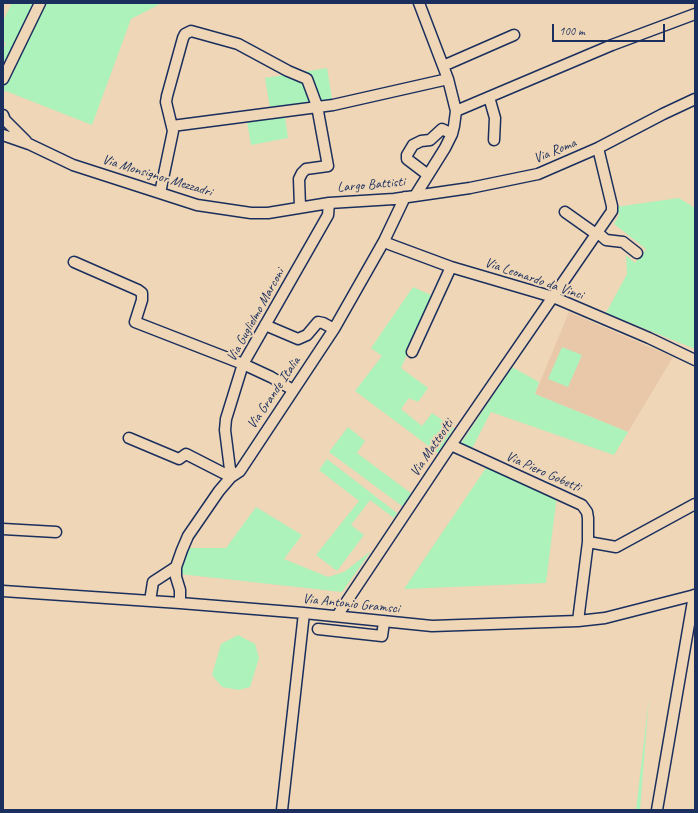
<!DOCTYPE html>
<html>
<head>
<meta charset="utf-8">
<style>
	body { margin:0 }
	#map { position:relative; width:698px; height:813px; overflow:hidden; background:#eed6b6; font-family:Caveat,sans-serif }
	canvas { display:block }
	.frame { position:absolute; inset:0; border:4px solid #1b2f5e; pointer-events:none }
	.scale { position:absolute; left:552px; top:24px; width:113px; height:18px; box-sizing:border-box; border:2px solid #1b2f5e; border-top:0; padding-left:5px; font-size:12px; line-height:14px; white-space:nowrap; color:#1b2f5e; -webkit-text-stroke:3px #eed6b6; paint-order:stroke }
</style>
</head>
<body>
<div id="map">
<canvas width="698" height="813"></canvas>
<div class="frame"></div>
<div class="scale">100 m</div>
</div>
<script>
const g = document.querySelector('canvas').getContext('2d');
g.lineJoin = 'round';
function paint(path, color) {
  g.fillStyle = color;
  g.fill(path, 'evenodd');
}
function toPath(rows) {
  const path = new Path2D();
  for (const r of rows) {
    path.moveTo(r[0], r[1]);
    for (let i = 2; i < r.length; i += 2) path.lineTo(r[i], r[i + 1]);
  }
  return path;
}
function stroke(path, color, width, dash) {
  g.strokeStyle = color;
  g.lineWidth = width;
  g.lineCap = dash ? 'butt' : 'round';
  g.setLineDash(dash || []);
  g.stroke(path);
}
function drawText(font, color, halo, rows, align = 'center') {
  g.font = font + ' Caveat,sans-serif';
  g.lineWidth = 4;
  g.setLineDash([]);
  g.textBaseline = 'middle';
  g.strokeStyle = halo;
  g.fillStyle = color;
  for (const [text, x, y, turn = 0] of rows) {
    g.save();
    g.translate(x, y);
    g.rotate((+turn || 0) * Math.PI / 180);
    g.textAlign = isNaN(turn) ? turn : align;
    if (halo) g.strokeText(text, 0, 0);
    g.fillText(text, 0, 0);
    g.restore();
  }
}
const built = toPath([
	[569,312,673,357,628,432,535,394]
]);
const green = toPath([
	[12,3,162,3,131,19,92,125,3,90,3,49,6,43,3,41,3,21],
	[327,68,333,105,284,111,288,138,251,145,246,116,271,114,265,78],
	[679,198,695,208,695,349,606,313,627,274,626,255,635,263,646,249,614,224,619,215,615,207],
	[413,287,433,296,401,368,428,388,418,402,409,398,401,409,422,426,432,413,454,428,438,453,355,391,382,356,371,348],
	[562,347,582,355,568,387,548,379],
	[512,367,539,382,535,394,628,432,614,455,491,412,470,452,460,445],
	[348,427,365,441,357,453,412,494,402,506,329,452],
	[327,459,397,513,394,518,370,500,351,525,364,535,337,571,316,555,359,501,319,470],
	[488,465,557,495,546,583,404,589],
	[256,507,302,535,284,559,328,577,344,572,371,551,342,592,180,574,189,548,226,548],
	[238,635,255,644,259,658,250,687,239,690,222,687,212,675,221,644],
	[649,698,640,810,636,810]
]);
const minor = toPath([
	[443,66,514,35],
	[3,79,40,3],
	[489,97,495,118,494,140],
	[456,111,612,45,695,14],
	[3,115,5,120,26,141],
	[172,126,333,105,448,79],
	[3,135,29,144,73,165,197,205,251,213,268,213,329,203,394,199,470,188,538,174,598,148,663,114,695,99],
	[428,175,407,159,407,155,413,145,421,141,430,140,442,129,452,134],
	[160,193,173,131,166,102,167,96,183,38,185,34,191,31,238,44,288,71,307,79,317,106,328,166,306,169,302,173,299,179,300,207],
	[415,196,445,148,452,134,454,126,456,111,448,79,419,3],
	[565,212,596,234],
	[597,232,606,240,623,242,637,253],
	[384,241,389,244,451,267,553,297,649,338,695,360],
	[74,262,138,290,142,293,142,300,135,322,243,364,271,377,293,390],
	[265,325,298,339,307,335,318,322,323,323,334,329],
	[412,352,451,267],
	[129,438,179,459,186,454,231,477],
	[451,445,582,505,587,512,588,518,588,542,578,621],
	[231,477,225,430,226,419,243,364,328,215,329,203],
	[3,529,56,532],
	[588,542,616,547,695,504],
	[3,591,180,603,304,613,432,626,578,621,605,618,695,595],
	[150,601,153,582,176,567],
	[180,603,180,590,176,577,176,567,182,550,188,536,219,491,231,477,240,471,334,329,384,241,405,197],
	[337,616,451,445,612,211,612,206,598,148],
	[318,629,382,636,384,622],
	[282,810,304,613],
	[657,810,694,595]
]);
const streetNames = [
	["Via Roma",555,151,-23],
	["Via Monsignor Mezzadri",157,176,17],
	["Largo Battisti",371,185,-5],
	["Via Leonardo da Vinci",534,279,19],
	["Via Guglielmo Marconi",256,315,-61],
	["Via Grande Italia",274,393,-56],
	["Via Matteotti",432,448,-56],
	["Via Piero Gobetti",543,472,24],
	["Via Antonio Gramsci",351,604,6]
];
paint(built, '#e8c8a9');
paint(green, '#adf1bb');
stroke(minor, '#1b2f5e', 13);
stroke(minor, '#eed6b6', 10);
drawText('14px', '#1b2f5e', '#eed6b6', streetNames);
</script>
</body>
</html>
